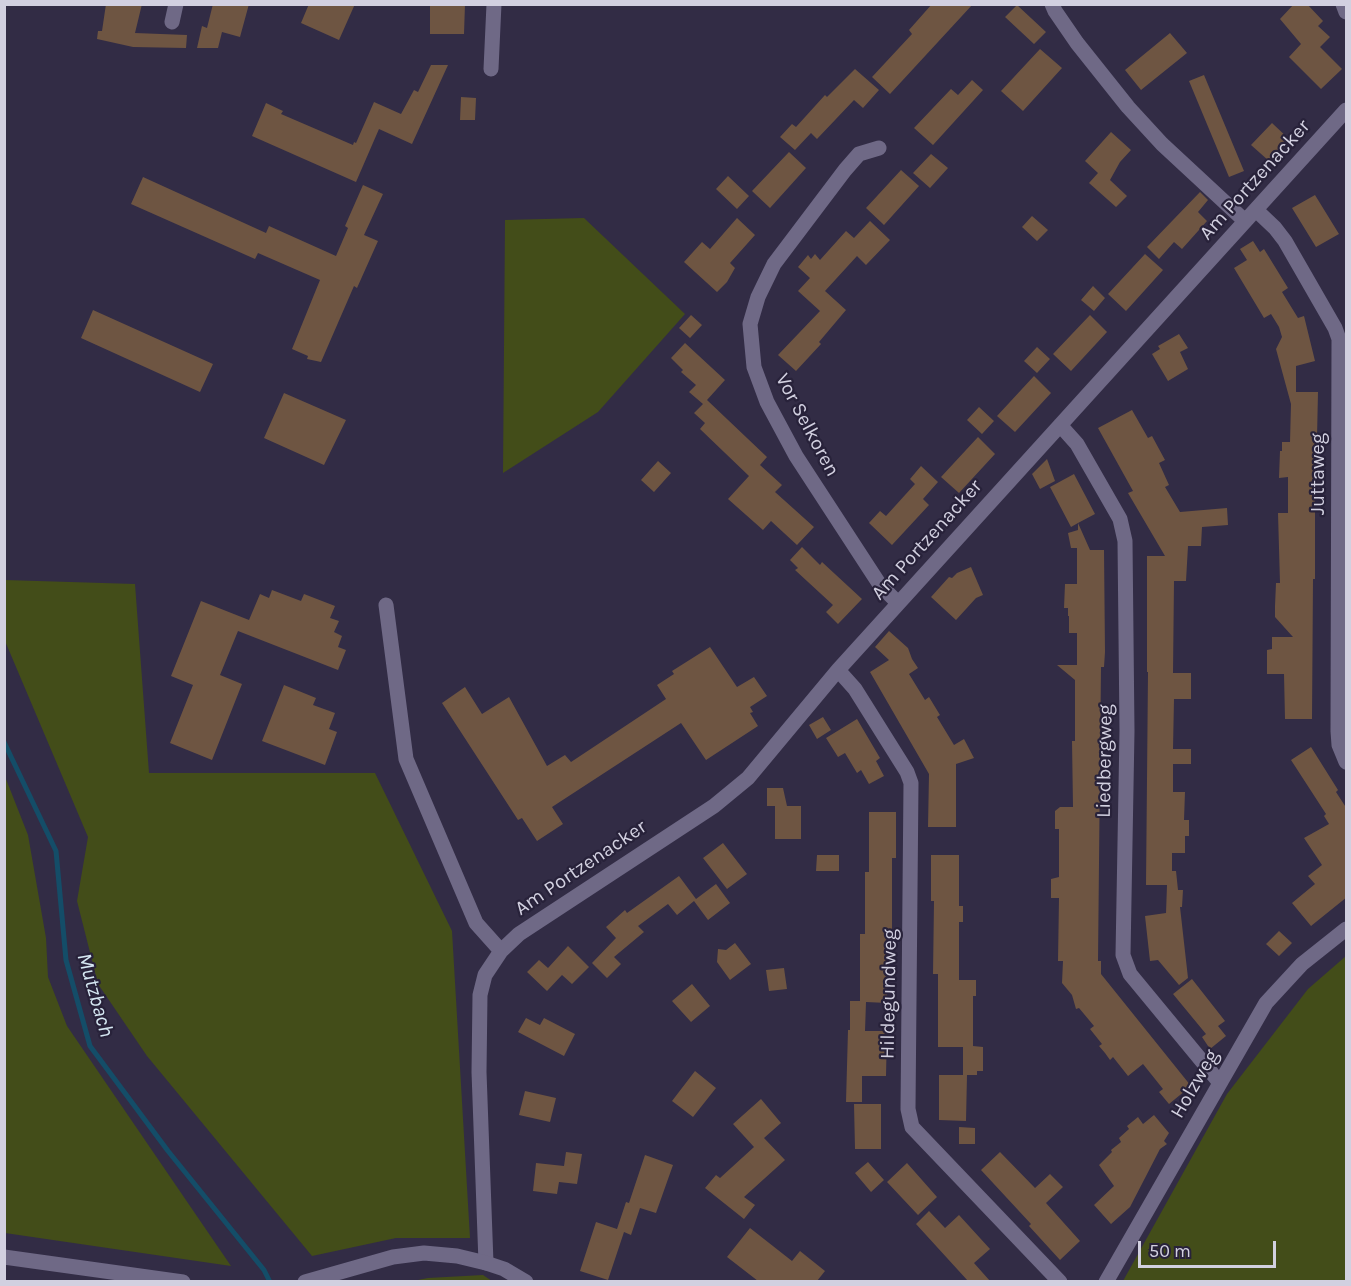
<!DOCTYPE html>
<html>
<head>
<meta charset="utf-8">
<style>
	body { margin:0 }
	#map { position:relative; width:1351px; height:1286px; overflow:hidden; background:#322c45; font-family:Karla,sans-serif }
	canvas { display:block }
	.frame { position:absolute; inset:0; border:6px solid #d2d0e0; pointer-events:none }
	.scale { position:absolute; left:1138px; top:1241px; width:138px; height:27px; box-sizing:border-box; border:3px solid #d2d0e0; border-top:0; padding-left:8px; font-size:18px; line-height:21px; white-space:nowrap; color:#d2d0e0; -webkit-text-stroke:4px #28223a; paint-order:stroke }
</style>
</head>
<body>
<div id="map">
<canvas width="1351" height="1286"></canvas>
<div class="frame"></div>
<div class="scale">50 m</div>
</div>
<script>
const g = document.querySelector('canvas').getContext('2d');
g.lineJoin = 'round';
function paint(path, color) {
  g.fillStyle = color;
  g.fill(path, 'evenodd');
}
function toPath(rows) {
  const path = new Path2D();
  for (const r of rows) {
    path.moveTo(r[0], r[1]);
    for (let i = 2; i < r.length; i += 2) path.lineTo(r[i], r[i + 1]);
  }
  return path;
}
function stroke(path, color, width, dash) {
  g.strokeStyle = color;
  g.lineWidth = width;
  g.lineCap = dash ? 'butt' : 'round';
  g.setLineDash(dash || []);
  g.stroke(path);
}
function drawText(font, color, halo, rows, align = 'center') {
  g.font = font + ' Karla,sans-serif';
  g.lineWidth = 4.5;
  g.setLineDash([]);
  g.textBaseline = 'middle';
  g.strokeStyle = halo;
  g.fillStyle = color;
  for (const [text, x, y, turn = 0] of rows) {
    g.save();
    g.translate(x, y);
    g.rotate((+turn || 0) * Math.PI / 180);
    g.textAlign = isNaN(turn) ? turn : align;
    if (halo) g.strokeText(text, 0, 0);
    g.fillText(text, 0, 0);
    g.restore();
  }
}
const green = toPath([
	[584,218,685,314,598,412,503,473,505,220],
	[5,580,135,584,149,773,375,773,452,931,470,1238,396,1238,312,1256,147,1056,98,984,77,901,88,837,5,641],
	[4,774,28,835,46,938,48,977,67,1026,231,1266,5,1233],
	[1346,956,1346,1281,1123,1281,1227,1094,1308,989],
	[483,1275,492,1281,413,1281,428,1278]
]);
const stream = toPath([
	[4,742,56,851,66,960,90,1046,168,1151,264,1270,270,1282]
]);
const building = toPath([
	[106,4,142,4,135,33,187,35,186,48,133,47,97,39,98,31,102,31],
	[213,4,249,4,240,37,222,32,218,48,197,48,202,26,207,28],
	[309,4,355,4,339,40,301,23],
	[430,4,465,4,464,34,430,34],
	[932,4,973,4,890,94,872,77,912,34,909,30],
	[1294,4,1307,4,1323,21,1318,26,1330,37,1320,47,1342,69,1321,89,1289,57,1301,44,1280,19],
	[1017,5,1046,32,1034,44,1005,17],
	[1170,33,1187,53,1141,90,1125,70],
	[1040,49,1062,68,1023,111,1001,91],
	[431,65,448,65,412,144,379,129,356,182,252,136,266,103,283,111,281,114,353,145,354,142,356,143,374,102,401,114,414,90,418,92],
	[855,69,879,90,863,108,854,100,817,139,811,133,795,150,780,137,792,124,796,127,825,95,827,97],
	[1204,75,1244,171,1229,177,1189,81],
	[972,80,983,90,933,145,914,128,951,89,958,95],
	[461,97,476,98,475,120,460,120],
	[1272,123,1289,139,1269,161,1251,145],
	[1111,132,1131,150,1120,162,1110,180,1127,196,1116,207,1089,183,1098,173,1085,161],
	[789,152,806,168,770,208,752,191],
	[931,154,948,168,930,188,913,173],
	[901,170,919,186,884,225,866,208],
	[728,176,749,196,737,209,716,189],
	[143,177,266,233,269,226,336,256,348,228,345,226,363,185,383,194,364,235,378,241,357,288,354,286,321,362,307,359,308,356,292,349,320,280,258,253,255,259,131,204],
	[1200,192,1208,200,1198,212,1207,221,1182,249,1174,242,1159,259,1147,247],
	[1315,195,1339,234,1316,247,1292,208],
	[1032,216,1048,230,1037,241,1022,227],
	[737,218,755,235,730,263,735,268,727,282,717,292,684,262,702,242,710,249],
	[870,221,890,240,866,265,857,256,825,291,846,310,819,342,821,344,796,371,778,355,820,311,798,291,810,278,798,267,808,255,811,259,815,254,820,260,846,231,854,238],
	[1253,241,1260,252,1264,249,1288,288,1282,292,1298,318,1304,316,1315,361,1296,366,1296,392,1318,392,1317,438,1315,438,1315,579,1313,579,1312,719,1285,719,1284,674,1267,674,1267,650,1272,649,1272,637,1293,637,1275,617,1275,606,1276,583,1280,583,1278,513,1288,513,1288,477,1279,478,1280,451,1282,451,1282,442,1290,442,1291,404,1276,349,1282,337,1279,327,1271,314,1264,318,1234,268,1247,260,1240,249],
	[1145,254,1163,270,1126,311,1108,294],
	[1093,286,1105,298,1094,311,1081,300],
	[93,310,213,364,200,392,81,338],
	[691,315,702,325,690,338,679,328],
	[1090,315,1107,332,1071,371,1053,354],
	[1179,334,1188,348,1180,352,1188,369,1168,381,1152,354,1160,349,1158,346],
	[685,343,725,380,707,400,767,457,760,465,782,485,775,492,814,527,797,545,771,521,763,530,728,499,749,476,700,429,705,423,694,413,703,404,689,392,696,385,681,372,683,370,671,358],
	[1037,347,1050,359,1037,373,1024,361],
	[1034,376,1051,393,1015,432,997,416],
	[284,393,346,420,324,465,264,438],
	[979,407,994,421,982,434,967,420],
	[1132,410,1148,438,1152,436,1165,460,1159,463,1169,485,1165,487,1180,512,1227,508,1228,525,1202,527,1201,546,1188,546,1186,581,1174,581,1173,673,1191,673,1191,699,1174,699,1173,749,1191,749,1191,764,1173,764,1173,792,1185,792,1184,820,1189,820,1189,836,1185,836,1185,853,1172,853,1172,871,1176,871,1178,890,1183,890,1182,907,1180,907,1188,978,1179,985,1158,960,1150,961,1145,916,1166,913,1167,885,1146,885,1148,672,1147,672,1147,556,1165,556,1128,493,1133,491,1098,428],
	[978,437,995,454,959,493,941,477],
	[1047,459,1055,481,1040,489,1032,474],
	[658,461,671,473,654,492,641,480],
	[921,466,938,482,923,499,929,505,892,545,869,523,880,511,886,516,915,484,910,479],
	[1074,474,1095,514,1078,523,1090,550,1104,550,1105,652,1104,667,1101,667,1098,961,1101,961,1101,974,1191,1086,1169,1104,1159,1092,1163,1089,1143,1064,1128,1076,1113,1057,1110,1060,1105,1053,1099,1046,1102,1044,1090,1029,1094,1026,1079,1008,1076,1009,1072,995,1062,983,1063,961,1058,961,1059,898,1051,898,1051,879,1059,877,1059,829,1055,829,1055,811,1060,807,1073,807,1072,741,1075,741,1075,680,1057,665,1077,665,1077,633,1069,633,1069,616,1068,616,1068,608,1064,608,1065,584,1077,584,1077,548,1071,548,1068,533,1078,530,1078,523,1071,527,1050,487],
	[802,547,820,565,822,562,862,599,838,624,826,612,833,605,795,570,798,568,790,560],
	[971,567,983,595,976,598,956,620,931,597,949,577,952,578,957,573],
	[272,590,301,601,304,594,335,606,330,618,339,621,334,632,342,636,338,647,346,650,338,670,238,631,220,675,242,684,212,760,170,743,193,685,171,676,201,601,249,620,260,594,269,598],
	[889,631,908,648,912,659,918,668,909,674,925,700,929,697,940,715,937,717,954,745,964,739,974,758,956,764,956,827,928,827,929,774,870,672,889,660,875,647],
	[710,647,737,687,754,677,767,696,750,707,753,712,750,713,758,726,706,760,681,723,552,807,563,824,537,841,522,818,518,820,442,703,465,687,482,714,509,697,547,766,565,755,571,762,666,699,657,685,674,674,672,671],
	[284,685,316,698,313,705,335,713,329,729,337,732,325,765,262,741],
	[823,717,831,730,817,739,809,725],
	[857,719,880,758,876,761,884,776,869,784,861,770,857,773,845,753,838,757,826,738],
	[1311,747,1338,790,1336,792,1347,809,1347,897,1311,926,1292,903,1315,884,1308,876,1322,865,1304,838,1329,824,1324,816,1326,814,1291,760],
	[767,788,783,788,787,806,767,806],
	[775,806,801,806,801,839,775,839],
	[869,812,896,812,896,858,892,858,892,932,888,932,887,1003,866,1002,865,1031,887,1031,886,1076,862,1076,862,1102,846,1102,848,1030,850,1030,850,1001,860,1001,860,934,865,934,865,872,869,872],
	[723,843,747,874,727,889,703,858],
	[817,855,839,855,839,871,816,871],
	[931,855,959,855,959,906,963,906,963,922,959,922,959,980,976,980,976,996,973,996,973,1046,983,1047,983,1071,977,1071,977,1075,967,1075,966,1121,939,1120,939,1075,963,1075,963,1047,938,1047,938,974,933,974,934,901,931,901],
	[679,876,696,899,716,884,730,903,708,920,694,901,677,915,668,904,638,926,644,932,614,957,621,964,607,978,592,963,616,938,606,927,625,910,627,913],
	[1279,931,1292,943,1279,956,1266,944],
	[735,943,751,964,730,980,717,962,718,949,726,950],
	[568,946,589,967,572,984,562,975,547,991,527,972,539,960,548,968],
	[784,968,787,989,769,991,766,970],
	[1192,979,1225,1021,1218,1026,1226,1036,1210,1049,1202,1037,1206,1034,1173,994],
	[692,984,710,1006,691,1022,672,1001],
	[526,1018,540,1025,544,1018,575,1034,564,1056,518,1032],
	[695,1071,716,1088,693,1117,672,1101],
	[525,1091,556,1098,550,1122,519,1115],
	[761,1099,781,1123,764,1138,785,1160,744,1197,755,1205,744,1219,705,1188,716,1175,720,1178,754,1147,733,1124],
	[854,1104,881,1104,881,1149,855,1149],
	[1154,1115,1169,1133,1164,1141,1167,1144,1160,1149,1130,1207,1111,1224,1094,1205,1114,1186,1099,1165,1112,1152,1111,1150,1121,1142,1119,1138,1129,1129,1127,1126,1138,1117,1143,1124],
	[959,1127,975,1128,975,1144,959,1144],
	[566,1152,582,1154,577,1184,559,1182,557,1194,533,1191,536,1163,564,1166],
	[1000,1152,1035,1188,1050,1174,1063,1187,1046,1203,1080,1241,1060,1260,1029,1226,1031,1224,981,1170],
	[645,1155,673,1165,656,1213,640,1208,631,1235,624,1232,608,1280,580,1271,596,1222,617,1229,626,1202,629,1203],
	[868,1162,884,1180,871,1192,855,1173],
	[907,1163,937,1197,918,1215,887,1182],
	[929,1211,945,1228,959,1215,990,1249,974,1263,990,1281,968,1281,916,1224],
	[750,1228,792,1261,800,1251,825,1271,817,1281,758,1281,727,1257]
]);
const street = toPath([
	[1052,4,1055,11,1077,43,1128,107,1162,144,1245,221],
	[1343,4,1346,12],
	[172,22,176,4],
	[491,69,494,4],
	[879,148,859,154,845,170,774,264,758,297,750,324,754,367,767,402,796,456,880,585,898,603],
	[1256,210,1275,228,1285,241,1335,328,1339,339,1338,731,1339,745,1346,762],
	[1060,425,1077,444,1120,519,1125,541,1127,731,1123,955,1130,974,1220,1083],
	[386,605,406,759,476,923,501,951],
	[838,670,855,689,907,772,911,783,908,1109,912,1127,1060,1282],
	[486,1263,479,1072,480,995,485,975,501,951,519,934,714,806,748,778,838,670,1346,110],
	[1106,1282,1266,1003,1302,964,1346,929]
]);
const secondary = toPath([
	[4,1257,183,1282],
	[305,1282,393,1257,424,1253,457,1256,486,1263,504,1269,526,1282]
]);
const streetNames = [
	["Am Portzenacker",1255,180,-48],
	["Vor Selkoren",807,425,62],
	["Juttaweg",1318,474,-90],
	["Am Portzenacker",927,540,-48],
	["Liedbergweg",1105,761,-89],
	["Am Portzenacker",581,868,-34],
	["Hildegundweg",889,994,-89],
	["Holzweg",1195,1084,-60]
];
const waterNames = [
	["Mutzbach",95,995,74]
];
paint(green, '#434d19');
stroke(stream, '#144d68', 5);
paint(building, '#6e5542');
stroke(street, '#6f6986', 15);
stroke(secondary, '#6f6986', 15);
drawText('20px', '#d2d0e0', '#28223a', streetNames);
drawText('italic 21px', '#d5e7f2', '#28223a', waterNames);
</script>
</body>
</html>
